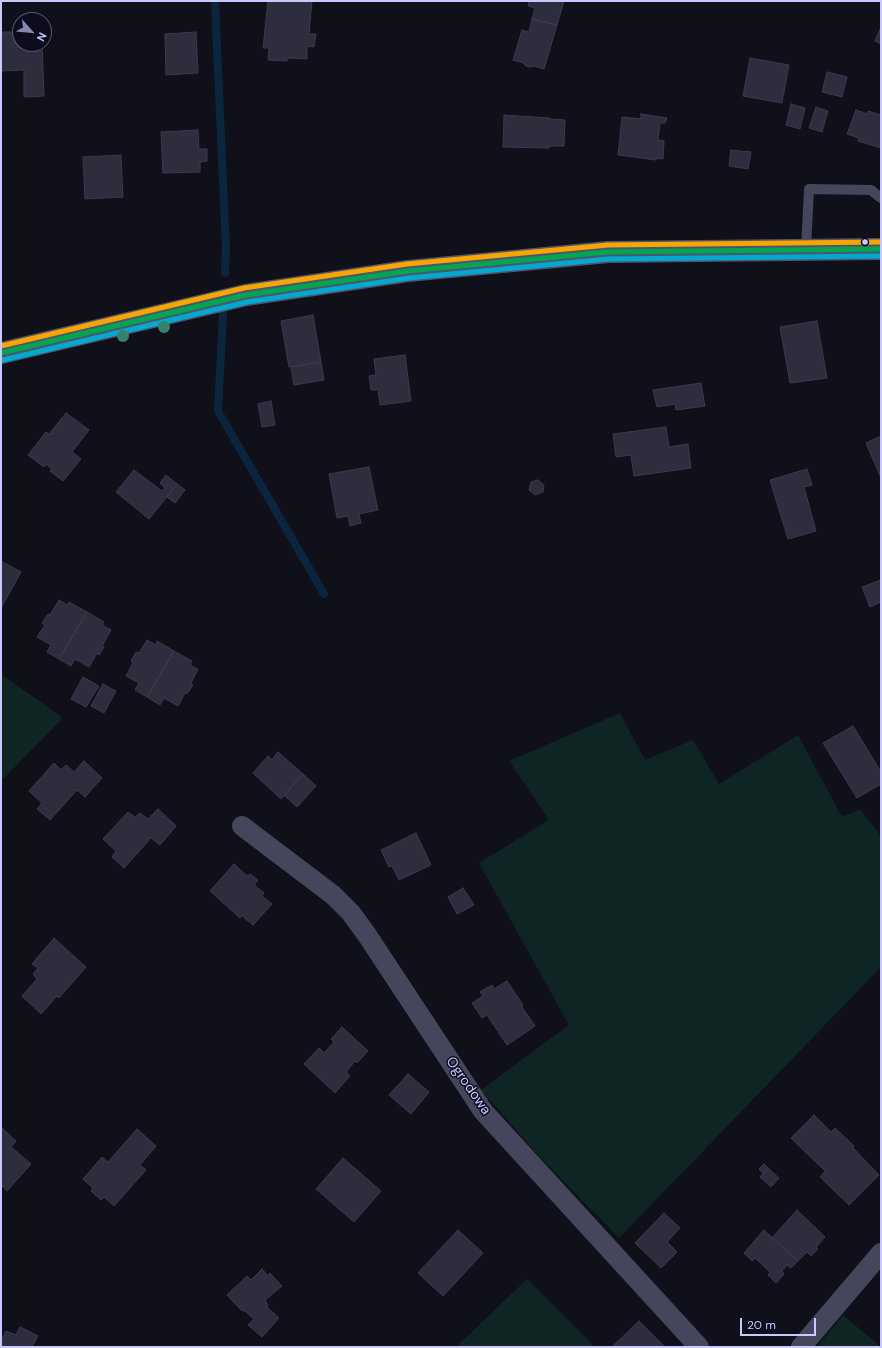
<!DOCTYPE html>
<html>
<head>
<meta charset="utf-8">
<style>
	body { margin:0 }
	#map { position:relative; width:882px; height:1348px; overflow:hidden; background:#10101a; font-family:"DM Sans",sans-serif }
	canvas { display:block }
	.frame { position:absolute; inset:0; border:2px solid #c9c9ff; pointer-events:none }
	.north { position:absolute; left:12px; top:12px; width:40px; height:40px; box-sizing:border-box; background:#0d0c1e; border:1px solid #585878; border-radius:50%; rotate:117deg; font-size:11px; font-weight:700; line-height:16px; text-align:center; color:#c9c9ff }
	.north::after { content:''; display:block; margin:auto; width:14px; height:18px; background:#8888af; clip-path:polygon(50% 0,100% 100%,50% 72%,0 100%) }
	.scale { position:absolute; left:740px; top:1318px; width:76px; height:18px; box-sizing:border-box; border:2px solid #c9c9ff; border-top:0; padding-left:5px; font-size:12px; line-height:14px; white-space:nowrap; color:#c9c9ff; -webkit-text-stroke:3px #0d0c1e; paint-order:stroke }
</style>
</head>
<body>
<div id="map">
<canvas width="882" height="1348"></canvas>
<div class="frame"></div>
<div class="north">N</div>
<div class="scale">20 m</div>
</div>
<script>
const g = document.querySelector('canvas').getContext('2d');
g.lineJoin = 'round';
function paint(path, color) {
  g.fillStyle = color;
  g.fill(path, 'evenodd');
}
function toPath(rows) {
  const path = new Path2D();
  for (const r of rows) {
    path.moveTo(r[0], r[1]);
    for (let i = 2; i < r.length; i += 2) path.lineTo(r[i], r[i + 1]);
  }
  return path;
}
function stroke(path, color, width, dash) {
  g.strokeStyle = color;
  g.lineWidth = width;
  g.lineCap = dash ? 'butt' : 'round';
  g.setLineDash(dash || []);
  g.stroke(path);
}
function drawText(font, color, halo, rows, align = 'center') {
  g.font = font + ' "DM Sans",sans-serif';
  g.lineWidth = 3;
  g.setLineDash([]);
  g.textBaseline = 'middle';
  g.strokeStyle = halo;
  g.fillStyle = color;
  for (const [text, x, y, turn = 0] of rows) {
    g.save();
    g.translate(x, y);
    g.rotate((+turn || 0) * Math.PI / 180);
    g.textAlign = isNaN(turn) ? turn : align;
    if (halo) g.strokeText(text, 0, 0);
    g.fillText(text, 0, 0);
    g.restore();
  }
}
const green = toPath([
	[1,674,63,718,1,781],
	[620,713,645,760,693,740,719,784,798,735,842,817,860,809,881,836,881,967,619,1238,538,1155,481,1090,569,1025,479,863,549,820,509,761],
	[527,1279,595,1347,456,1347],
	[843,1315,881,1347,817,1347]
]);
const stream = toPath([
	[215,1,226,249,225,273],
	[223,313,218,411,324,594]
]);
const building = toPath([
	[268,1,312,1,309,34,316,34,314,47,307,46,307,59,287,58,287,61,268,60,269,48,263,48,268,1],
	[529,1,564,1,557,25,532,19,535,8,528,6,529,1],
	[532,19,557,25,544,69,534,66,530,67,526,66,523,63,513,60,522,30,529,32,532,19],
	[881,27,881,44,875,41,881,27],
	[1,32,20,32,20,44,42,44,44,96,24,97,24,70,1,71,1,32],
	[196,32,198,73,166,75,165,34,196,32],
	[750,58,789,65,782,103,743,96,750,58],
	[827,72,847,77,842,97,822,92,827,72],
	[791,104,805,108,800,129,786,125,791,104],
	[816,107,828,111,822,132,809,128,816,107],
	[856,110,868,114,868,111,881,115,881,148,858,141,859,138,847,134,856,110],
	[641,114,667,118,665,123,660,123,658,140,664,141,663,159,656,158,656,160,618,155,622,117,641,119,641,114],
	[504,115,550,118,550,119,565,120,564,146,549,146,549,148,503,147,504,115],
	[198,130,199,149,207,149,207,161,200,162,200,172,163,173,161,132,198,130],
	[731,150,751,152,748,169,729,166,731,150],
	[121,155,123,197,85,199,83,157,121,155],
	[313,315,321,362,289,367,281,321,313,315],
	[817,321,827,378,790,383,780,327,817,321],
	[405,355,411,401,380,405,378,390,371,390,369,376,376,375,374,359,405,355],
	[321,362,324,380,294,385,291,367,321,362],
	[701,383,705,406,676,410,675,404,657,407,653,390,701,383],
	[271,401,275,425,262,427,258,404,271,401],
	[66,413,89,430,72,452,81,459,63,481,50,471,52,469,46,464,44,467,28,455,46,432,49,434,66,413],
	[666,427,669,447,688,444,691,468,634,476,631,455,616,457,613,434,666,427],
	[881,436,881,478,866,443,881,436],
	[369,467,378,510,359,514,361,523,350,526,348,516,337,518,329,474,369,467],
	[807,469,812,485,804,487,816,531,788,539,770,480,807,469],
	[134,470,162,491,165,488,160,483,166,475,177,484,149,519,116,492,134,470],
	[538,480,544,485,543,492,535,495,529,490,531,482,538,480],
	[177,484,185,490,175,503,167,497,177,484],
	[1,561,21,572,1,608,1,561],
	[881,580,881,602,870,607,862,587,881,580],
	[59,600,68,605,69,602,87,612,59,659,47,652,51,645,37,637,45,625,42,623,48,614,50,615,59,600],
	[87,612,104,622,102,625,111,630,102,646,104,647,99,655,97,653,89,667,75,659,71,666,59,659,87,612],
	[147,640,156,645,157,641,174,651,147,697,135,690,139,683,126,676,133,663,131,661,136,652,139,653,147,640],
	[174,651,192,661,190,665,198,669,191,683,193,685,187,694,185,693,178,706,164,698,160,705,147,697,174,651],
	[83,677,99,686,86,707,71,699,83,677],
	[103,684,116,691,104,713,91,706,103,684],
	[853,726,881,772,881,784,857,798,823,743,853,726],
	[278,752,303,774,281,799,253,773,268,756,272,760,278,752],
	[84,761,102,778,85,797,77,790,50,820,37,809,42,803,29,791,54,763,61,770,66,765,74,772,84,761],
	[303,774,316,786,297,807,284,795,303,774],
	[158,809,176,826,160,845,151,838,124,868,112,857,116,851,103,839,128,812,135,817,140,813,148,819,158,809],
	[416,833,431,865,399,880,392,866,389,867,381,850,416,833],
	[234,864,247,876,250,874,258,880,254,885,264,893,262,896,272,904,253,925,241,915,240,918,210,891,234,864],
	[463,888,474,905,457,914,448,897,463,888],
	[54,938,86,967,59,998,57,996,41,1014,22,996,37,979,33,974,38,968,32,964,54,938],
	[507,981,523,1005,522,1007,535,1026,507,1045,487,1015,482,1018,472,1003,483,996,480,992,492,985,494,989,507,981],
	[342,1027,368,1051,357,1063,355,1061,346,1072,350,1076,335,1093,304,1064,319,1048,324,1053,334,1042,331,1039,342,1027],
	[408,1074,429,1092,411,1114,389,1095,408,1074],
	[814,1115,831,1132,835,1128,854,1146,853,1148,879,1175,849,1205,820,1177,825,1171,791,1138,814,1115],
	[1,1127,16,1141,11,1147,31,1164,7,1191,1,1185,1,1127],
	[137,1129,156,1146,140,1165,146,1170,114,1206,104,1197,101,1200,91,1191,93,1188,83,1179,102,1157,108,1162,137,1129],
	[343,1158,381,1191,354,1222,316,1189,343,1158],
	[764,1164,768,1168,763,1173,759,1169,764,1164],
	[768,1168,779,1178,771,1187,760,1177,768,1168],
	[797,1210,825,1237,816,1247,818,1249,811,1256,807,1252,798,1261,772,1238,797,1210],
	[664,1213,680,1228,667,1242,677,1252,661,1268,635,1243,664,1213],
	[458,1230,483,1253,443,1296,418,1273,458,1230],
	[764,1230,798,1261,791,1268,787,1265,782,1271,784,1274,776,1283,768,1275,770,1272,755,1258,752,1261,744,1253,764,1230],
	[262,1269,268,1276,270,1273,282,1286,265,1300,268,1305,267,1307,279,1318,262,1337,248,1325,254,1319,245,1311,241,1310,227,1295,247,1276,251,1280,262,1269],
	[639,1321,665,1347,612,1347,639,1321],
	[20,1327,38,1336,32,1347,1,1347,1,1341,6,1331,16,1335,20,1327]
]);
const lane = toPath([
	[806,249,809,189,871,190,881,198]
]);
const street = toPath([
	[242,826,333,895,351,913,367,935,483,1111,699,1347],
	[801,1347,881,1253]
]);
const secondary = toPath([
	[1,353,246,295,408,271,608,252,881,249]
]);
const bus1 = toPath([
	[1,353,246,295,408,271,608,252,881,249]
]);
const bus2 = toPath([
	[3,360,247,302,409,278,608,259,881,256]
]);
const bus3 = toPath([
	[1,346,244,288,407,264,608,245,881,242]
]);
const trees = [
	[164,327],
	[123,336]
];
const markers = [
	[865,242,3.5,"#c9c9ff"]
];
const streetNames = [
	["Ogrodowa",468,1086,55]
];
paint(green, '#0f2523');
stroke(stream, '#0c253e', 8);
paint(building, '#2d2d3d');
stroke(building, '#3b3a4f', 1);
stroke(lane, '#45465b', 10);
stroke(street, '#45465b', 20);
stroke(secondary, '#51536e', 22);
stroke(bus1, '#00a651', 5);
stroke(bus2, '#00a9ce', 5);
stroke(bus3, '#f7a600', 5);
g.fillStyle = '#36816b';
for (const [x, y] of trees) {
  g.beginPath();
  g.arc(x, y, 6, 0, 2 * Math.PI);
  g.fill();
}
for (const [x, y, r, color] of markers) {
  const dot = new Path2D();
  dot.arc(x, y, r, 0, 2 * Math.PI);
  g.fillStyle = color;
  g.fill(dot);
  stroke(dot, '#0d0c1e', 1.5);
}
drawText('14px', '#c9c9ff', '#0d0c1e', streetNames);
</script>
</body>
</html>
